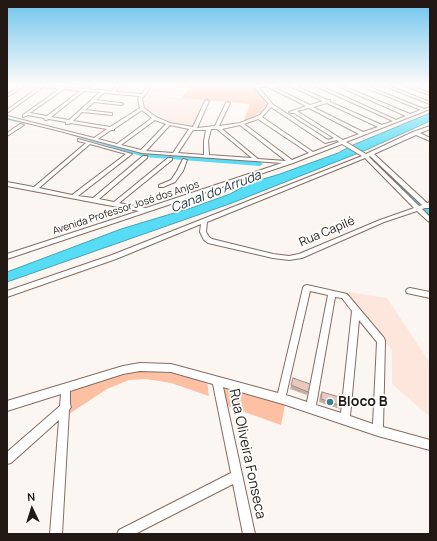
<!DOCTYPE html>
<html>
<head>
<meta charset="utf-8">
<style>
	body { margin:0 }
	#map { position:relative; width:437px; height:541px; overflow:hidden; background:#fcf6f3; font-family:Manrope,sans-serif }
	canvas { display:block }
	.frame { position:absolute; inset:0; border:8px solid #231914; pointer-events:none }
	.north { position:absolute; left:12px; top:489px; width:40px; height:40px; -webkit-text-stroke:3px #fff; paint-order:stroke; rotate:356deg; font-size:11px; font-weight:700; line-height:16px; text-align:center; color:#231914 }
	.north::after { content:''; display:block; margin:auto; width:14px; height:18px; background:#231914; clip-path:polygon(50% 0,100% 100%,50% 72%,0 100%) }
</style>
</head>
<body>
<div id="map">
<canvas width="437" height="541"></canvas>
<div class="frame"></div>
<div class="north">N</div>
</div>
<script>
const g = document.querySelector('canvas').getContext('2d');
g.lineJoin = 'round';
function paint(path, color) {
  g.fillStyle = color;
  g.fill(path, 'evenodd');
}
function toPath(rows) {
  const path = new Path2D();
  for (const r of rows) {
    path.moveTo(r[0], r[1]);
    for (let i = 2; i < r.length; i += 2) path.lineTo(r[i], r[i + 1]);
  }
  return path;
}
function stroke(path, color, width, dash) {
  g.strokeStyle = color;
  g.lineWidth = width;
  g.lineCap = dash ? 'butt' : 'round';
  g.setLineDash(dash || []);
  g.stroke(path);
}
function drawText(font, color, halo, rows, align = 'center') {
  g.font = font + ' Manrope,sans-serif';
  g.lineWidth = 3.5;
  g.setLineDash([]);
  g.textBaseline = 'middle';
  g.strokeStyle = halo;
  g.fillStyle = color;
  for (const [text, x, y, turn = 0] of rows) {
    g.save();
    g.translate(x, y);
    g.rotate((+turn || 0) * Math.PI / 180);
    g.textAlign = isNaN(turn) ? turn : align;
    if (halo) g.strokeText(text, 0, 0);
    g.fillText(text, 0, 0);
    g.restore();
  }
}
const built = toPath([
	[147,95,208,100,196,127,186,126,169,121,148,110,145,106,144,102],
	[342,291,387,298,430,363,430,417,392,384,392,350]
]);
const green = toPath([
	[191,84,255,88,265,99,265,107,260,113,245,121,244,120,250,104,182,98],
	[161,369,207,380,209,396,171,383,146,379,129,380,107,389,69,414,71,392,77,387,126,371],
	[228,386,285,405,281,425,225,405,222,387]
]);
const water = toPath([
	[430,113,430,121,417,127,366,150,232,203,7,282,7,272,121,229,194,207,230,194,250,183,280,174,338,153,353,145,430,113]
]);
const canal = toPath([
	[7,118,32,123,34,124,32,125,7,120,7,118],
	[61,130,144,153,260,162,263,164,260,166,144,157,61,132,61,130],
	[369,157,373,157,430,210,430,216,428,216,369,159,369,157]
]);
const street = toPath([
	[14,84,43,85,83,89,89,84,93,84,87,89,112,91,118,84,122,84,115,92,142,94,149,84,153,84,142,99,144,108,156,117,170,123,193,127,205,101,207,100,209,101,197,128,215,126,226,103,228,102,230,103,219,126,240,123,260,115,267,107,268,103,252,84,257,85,327,84,325,85,319,85,396,120,406,116,333,84,338,84,410,114,421,110,357,84,362,84,424,109,430,107,430,109,346,142,366,154,413,132,430,126,430,129,420,133,430,138,430,141,416,135,374,154,427,203,430,202,430,208,425,208,422,209,430,217,430,222,428,221,417,211,384,222,302,258,289,260,273,258,208,243,204,240,200,232,201,224,116,259,7,297,7,291,112,255,362,156,342,144,293,163,7,259,7,254,139,211,7,186,7,182,34,187,86,143,78,141,78,139,132,154,78,196,93,198,143,156,147,156,147,158,99,199,114,202,168,158,172,158,172,160,119,203,146,208,282,163,142,153,60,131,7,118,7,116,94,138,107,129,71,123,68,124,66,124,66,122,49,119,46,120,45,120,44,118,28,115,23,117,23,115,59,89,43,87,7,113,7,110,39,87,25,86,7,97,7,94,21,85,14,84],
	[313,85,393,121,382,125,330,102,330,100,327,100,296,86,313,85],
	[290,86,323,101,310,105,273,87,290,86],
	[258,87,268,87,306,106,289,112,291,113,294,113,334,138,328,140,272,104,271,102,258,87],
	[64,89,80,91,47,116,30,113,64,89],
	[84,91,100,92,69,120,51,117,84,91],
	[104,93,140,96,138,99,140,108,110,127,73,121,82,112,112,115,112,113,111,113,85,110,94,102,121,105,123,104,121,103,96,100,104,93],
	[327,103,378,127,363,132,313,107,327,103],
	[271,107,325,143,337,140,339,142,313,152,262,117,271,107],
	[309,108,359,134,343,140,297,111,309,108],
	[142,110,152,118,117,144,98,139,111,130,114,130,114,129,142,110],
	[258,119,309,153,292,160,244,124,258,119],
	[155,120,166,124,141,150,121,145,155,120],
	[170,125,189,129,173,153,146,151,170,125],
	[240,125,286,161,258,159,222,129,240,125],
	[211,129,217,129,252,158,209,155,208,141,211,129],
	[193,130,206,130,204,141,204,155,178,153,193,130],
	[90,144,126,154,72,195,39,188,90,144],
	[370,156,422,205,419,206,369,157,370,156],
	[365,158,414,208,380,220,299,254,289,256,273,254,212,239,209,237,206,232,207,222,365,158],
	[379,84,384,84,430,102,430,104,379,84],
	[400,84,405,84,430,93,430,95,400,84],
	[423,84,430,85,430,87,424,85,423,84],
	[20,124,24,125,7,136,7,133,20,124],
	[183,159,187,160,183,171,175,182,163,187,159,187,159,185,171,180,177,171,183,159],
	[307,285,347,294,384,338,385,341,383,427,430,440,430,450,378,436,283,404,223,387,255,534,243,534,233,484,135,534,117,534,119,530,231,473,213,384,171,372,140,371,123,374,70,391,70,404,71,407,69,410,62,534,50,534,59,420,11,463,7,464,7,452,60,406,61,394,7,411,7,401,123,366,140,363,171,364,278,393,303,288,304,286,307,285],
	[310,291,328,295,307,402,286,395,310,291],
	[335,297,342,298,352,311,341,413,316,405,335,297],
	[359,320,377,342,373,424,350,416,359,320],
	[410,288,430,292,430,298,407,293,406,291,407,289,410,288]
]);
const wall = toPath([
	[293,378,308,392,307,395,290,389],
	[322,392,342,406,340,409,319,402,320,395]
]);
const building = toPath([
	[293,378,310,384,308,392,291,385,293,378],
	[322,392,343,398,342,406,321,399,322,392]
]);
const markers = [
	[330,402,4,"#3a808d"]
];
const farStreetnames = [
	["Avenida Professor José dos Anjos",126,208,-18]
];
const streetNames = [
	["Rua Capilé",327,232,-23]
];
const waterNames = [
	["Canal do Arruda",216,192,-21]
];
const nearPoinames = [
	["Bloco B",338,402]
];
const nearStreetnames = [
	["Rua Oliveira Fonseca",247,454,78]
];
paint(built, '#fde6dc');
paint(green, '#fec0a3');
paint(water, '#56ddf5');
stroke(water, '#47a2b2', 1);
paint(canal, '#56ddf5');
stroke(street, '#866c61', 2);
paint(street, '#fff');
paint(wall, '#c7aea3');
paint(building, '#e7cabd');
stroke(building, '#a28d84', 1);
const sky = g.createLinearGradient(0, 0, 0, 160);
sky.addColorStop(0, '#6dc4ed');
sky.addColorStop(0.53, '#fefbfa');
sky.addColorStop(1, '#fefbfa00');
g.fillStyle = sky;
g.fillRect(0, 0, 437, 160);
for (const [x, y, r, color] of markers) {
  const dot = new Path2D();
  dot.arc(x, y, r, 0, 2 * Math.PI);
  g.fillStyle = color;
  g.fill(dot);
  stroke(dot, '#fff', 1.5);
}
drawText('10px', '#231914', '#fff', farStreetnames);
drawText('12px', '#231914', '#fff', streetNames);
drawText('italic 13px', '#1f363b', '#fff', waterNames);
drawText('bold 14px', '#231914', '#fff', nearPoinames, 'left');
drawText('14px', '#231914', '#fff', nearStreetnames);
</script>
</body>
</html>
